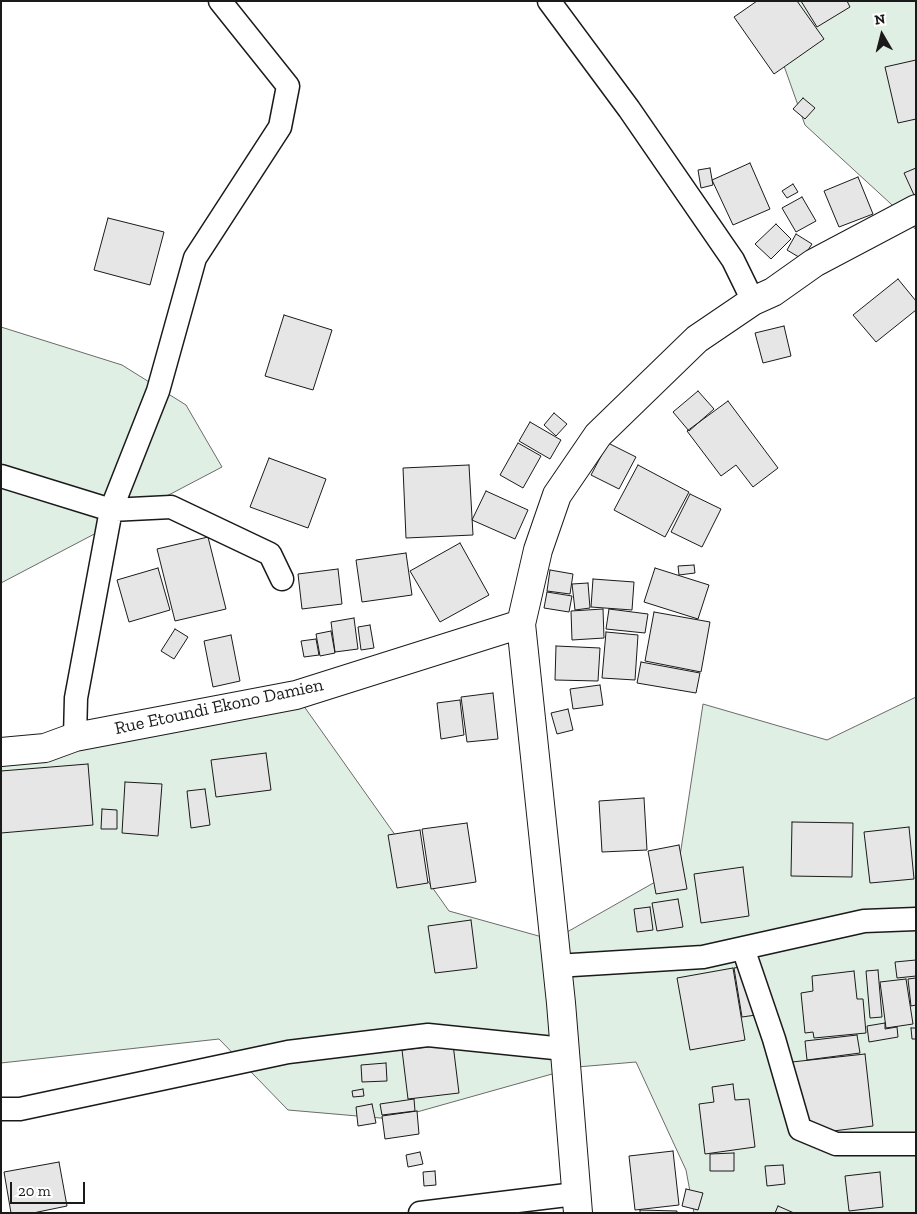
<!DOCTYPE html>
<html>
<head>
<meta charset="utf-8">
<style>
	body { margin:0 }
	#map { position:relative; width:917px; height:1214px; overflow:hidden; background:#fff; font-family:"Zilla Slab",serif }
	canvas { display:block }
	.frame { position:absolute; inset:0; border:2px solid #1a1a1a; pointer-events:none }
	.north { position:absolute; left:857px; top:10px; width:50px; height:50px; -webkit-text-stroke:4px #fff; paint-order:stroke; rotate:352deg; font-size:14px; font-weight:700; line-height:20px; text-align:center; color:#1a1a1a }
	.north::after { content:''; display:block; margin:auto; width:18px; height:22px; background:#1a1a1a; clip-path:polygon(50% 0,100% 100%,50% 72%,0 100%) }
	.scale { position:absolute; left:10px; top:1182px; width:75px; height:22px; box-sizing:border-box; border:2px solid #1a1a1a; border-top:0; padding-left:6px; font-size:15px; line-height:18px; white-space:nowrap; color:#1a1a1a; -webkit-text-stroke:4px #fff; paint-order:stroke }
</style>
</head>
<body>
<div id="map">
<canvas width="917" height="1214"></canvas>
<div class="frame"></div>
<div class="north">N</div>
<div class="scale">20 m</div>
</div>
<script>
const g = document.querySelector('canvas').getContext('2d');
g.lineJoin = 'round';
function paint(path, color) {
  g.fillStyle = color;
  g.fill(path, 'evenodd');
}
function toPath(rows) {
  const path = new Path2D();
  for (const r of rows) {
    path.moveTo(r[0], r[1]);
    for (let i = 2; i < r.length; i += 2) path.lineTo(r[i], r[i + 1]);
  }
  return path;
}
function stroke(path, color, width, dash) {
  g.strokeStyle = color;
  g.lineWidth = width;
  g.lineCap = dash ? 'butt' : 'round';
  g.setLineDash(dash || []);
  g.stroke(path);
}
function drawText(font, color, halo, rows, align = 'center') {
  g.font = font + ' "Zilla Slab",serif';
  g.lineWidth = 4;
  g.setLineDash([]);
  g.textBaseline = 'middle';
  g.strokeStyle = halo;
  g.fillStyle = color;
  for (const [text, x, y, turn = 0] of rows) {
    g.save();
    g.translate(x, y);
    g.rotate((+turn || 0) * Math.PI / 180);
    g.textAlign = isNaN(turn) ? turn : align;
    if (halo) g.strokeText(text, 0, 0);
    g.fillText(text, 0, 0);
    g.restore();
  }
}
const green = toPath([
	[764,1,916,1,916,230,903,215,805,125,762,4,764,1],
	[1,327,122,365,186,405,222,467,1,583,1,327],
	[296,695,449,911,553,940,678,869,703,704,827,740,916,697,916,1213,694,1213,686,1170,636,1062,577,1067,392,1119,288,1110,219,1039,1,1063,1,752,296,695]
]);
const building = toPath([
	[757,1,797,1,824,39,774,74,734,17,757,1],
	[801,1,847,1,850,7,817,27,801,1],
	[916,60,916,119,898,123,885,67,916,60],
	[803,98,815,108,805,119,793,109,803,98],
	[750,163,770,209,733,225,712,180,750,163],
	[710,168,713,185,701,188,698,170,710,168],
	[916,168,916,194,914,195,904,173,916,168],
	[858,177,873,214,839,227,824,191,858,177],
	[793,184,798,192,787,198,782,191,793,184],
	[802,197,816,221,796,232,782,208,802,197],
	[108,218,164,232,150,285,94,270,108,218],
	[776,224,791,239,771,259,755,244,776,224],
	[796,234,812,244,802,259,787,250,796,234],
	[898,279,916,301,916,310,876,342,853,315,898,279],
	[284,315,332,330,313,390,265,376,284,315],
	[784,326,791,356,763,363,755,333,784,326],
	[698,391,714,409,689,431,673,412,698,391],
	[728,401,778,468,753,487,736,465,721,476,687,431,728,401],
	[554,413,567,424,556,436,544,425,554,413],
	[530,422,561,440,550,459,519,441,530,422],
	[518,443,541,456,523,488,500,475,518,443],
	[608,443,636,457,619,489,591,475,608,443],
	[269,458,326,479,308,528,250,507,269,458],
	[469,465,473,535,406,538,403,468,469,465],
	[638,465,689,492,665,537,614,510,638,465],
	[486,491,528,510,515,539,472,520,486,491],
	[690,494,721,509,702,547,671,532,690,494],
	[208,537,226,609,175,621,157,549,208,537],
	[460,543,489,595,440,622,410,571,460,543],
	[406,553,412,595,362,602,356,560,406,553],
	[694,565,695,573,679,575,678,566,694,565],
	[158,568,170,610,129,622,117,580,158,568],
	[655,568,709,585,698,619,644,602,655,568],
	[338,569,342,604,302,609,298,574,338,569],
	[550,570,573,574,570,594,547,591,550,570],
	[593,579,634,582,632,610,591,607,593,579],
	[588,583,590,608,575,610,572,584,588,583],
	[547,592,572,596,569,612,544,608,547,592],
	[603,609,604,638,572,640,571,611,603,609],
	[609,609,648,614,645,633,606,629,609,609],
	[654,612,710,622,701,672,645,661,654,612],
	[354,618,358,649,335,652,331,622,354,618],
	[370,625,374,648,361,650,358,627,370,625],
	[175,629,188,637,174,659,161,651,175,629],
	[331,631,335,653,320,656,316,634,331,631],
	[606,632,638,635,635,680,602,678,606,632],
	[231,635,240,681,213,687,204,641,231,635],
	[316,639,319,655,304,657,301,641,316,639],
	[556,646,600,648,598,681,555,680,556,646],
	[641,662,700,673,696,693,637,683,641,662],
	[600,685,603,705,573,709,570,689,600,685],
	[493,693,498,739,467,742,461,697,493,693],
	[460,700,464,735,441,739,437,703,460,700],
	[568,709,573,730,557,734,551,713,568,709],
	[266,753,271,790,216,797,211,760,266,753],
	[88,764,93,825,1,833,1,771,88,764],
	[125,782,162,784,158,836,122,833,125,782],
	[205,789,210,825,191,828,187,791,205,789],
	[644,798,647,850,602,852,599,801,644,798],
	[102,809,117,810,117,829,101,829,102,809],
	[792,822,853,823,852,877,791,876,792,822],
	[467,823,476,882,431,889,422,829,467,823],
	[909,827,914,879,870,883,864,832,909,827],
	[420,830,428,883,397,888,388,835,420,830],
	[679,845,687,889,656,894,648,851,679,845],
	[743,867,749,916,701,923,694,874,743,867],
	[678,899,683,927,657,931,652,903,678,899],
	[650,907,653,930,637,932,634,909,650,907],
	[471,920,477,968,435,973,428,926,471,920],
	[916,960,916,976,897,978,895,962,916,960],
	[754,965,763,1014,742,1017,734,968,754,965],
	[733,968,745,1040,690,1050,677,978,733,968],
	[878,970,882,1017,870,1018,866,971,878,970],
	[854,971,857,999,863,999,866,1033,814,1038,813,1032,805,1033,801,993,813,991,812,976,854,971],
	[916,978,916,1005,911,1006,908,979,916,978],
	[906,979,913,1024,886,1028,880,982,906,979],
	[885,1023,885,1029,897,1027,898,1037,869,1042,867,1026,885,1023],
	[911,1028,916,1028,916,1039,912,1039,911,1028],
	[857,1035,860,1053,807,1060,805,1041,857,1035],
	[453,1044,459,1093,408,1099,402,1050,453,1044],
	[865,1054,873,1126,801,1135,792,1062,865,1054],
	[386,1063,387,1081,362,1082,361,1065,386,1063],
	[733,1084,735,1100,749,1099,755,1147,705,1154,699,1104,714,1102,712,1087,733,1084],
	[363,1089,364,1096,353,1097,352,1091,363,1089],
	[414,1099,415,1111,382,1115,380,1104,414,1099],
	[372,1104,376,1123,358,1126,356,1107,372,1104],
	[417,1111,419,1134,385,1139,382,1116,417,1111],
	[673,1151,679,1205,635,1210,629,1156,673,1151],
	[420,1152,423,1164,408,1167,406,1155,420,1152],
	[734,1153,734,1171,710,1171,710,1154,734,1153],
	[59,1162,67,1206,33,1213,11,1213,4,1172,59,1162],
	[783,1165,785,1184,767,1186,765,1166,783,1165],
	[435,1171,436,1185,424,1186,423,1172,435,1171],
	[880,1172,883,1207,849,1211,845,1176,880,1172],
	[686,1189,703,1193,698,1210,682,1206,686,1189],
	[778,1206,794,1213,775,1213,778,1206],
	[640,1210,677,1211,677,1213,640,1213,640,1210]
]);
const street = toPath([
	[220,1,288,86,280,127,195,258,158,391,111,510,171,507,270,554,282,579],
	[549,1,629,109,733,260,753,301],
	[1,476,111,510,76,698,75,737],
	[743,948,774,1039,800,1129,836,1144,916,1144],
	[556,966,703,957,864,921,916,919],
	[1,1109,20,1109,288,1052,428,1035,564,1049],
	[420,1213,575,1194]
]);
const secondary = toPath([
	[1,752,45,748,75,737,296,695,521,624],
	[578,1213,561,1003,521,624,538,550,557,495,598,435,697,339,753,301,773,292,814,263,916,209]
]);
const streetNames = [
	["Rue Etoundi Ekono Damien",219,707,-12]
];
paint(green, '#e0efe3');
stroke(green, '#6a6a6a', 1);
paint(building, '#e6e6e6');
stroke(building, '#1a1a1a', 1);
stroke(street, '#1a1a1a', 25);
stroke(secondary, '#1a1a1a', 30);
stroke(street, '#fff', 22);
stroke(secondary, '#fff', 28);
drawText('18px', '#1a1a1a', '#fff', streetNames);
</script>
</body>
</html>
